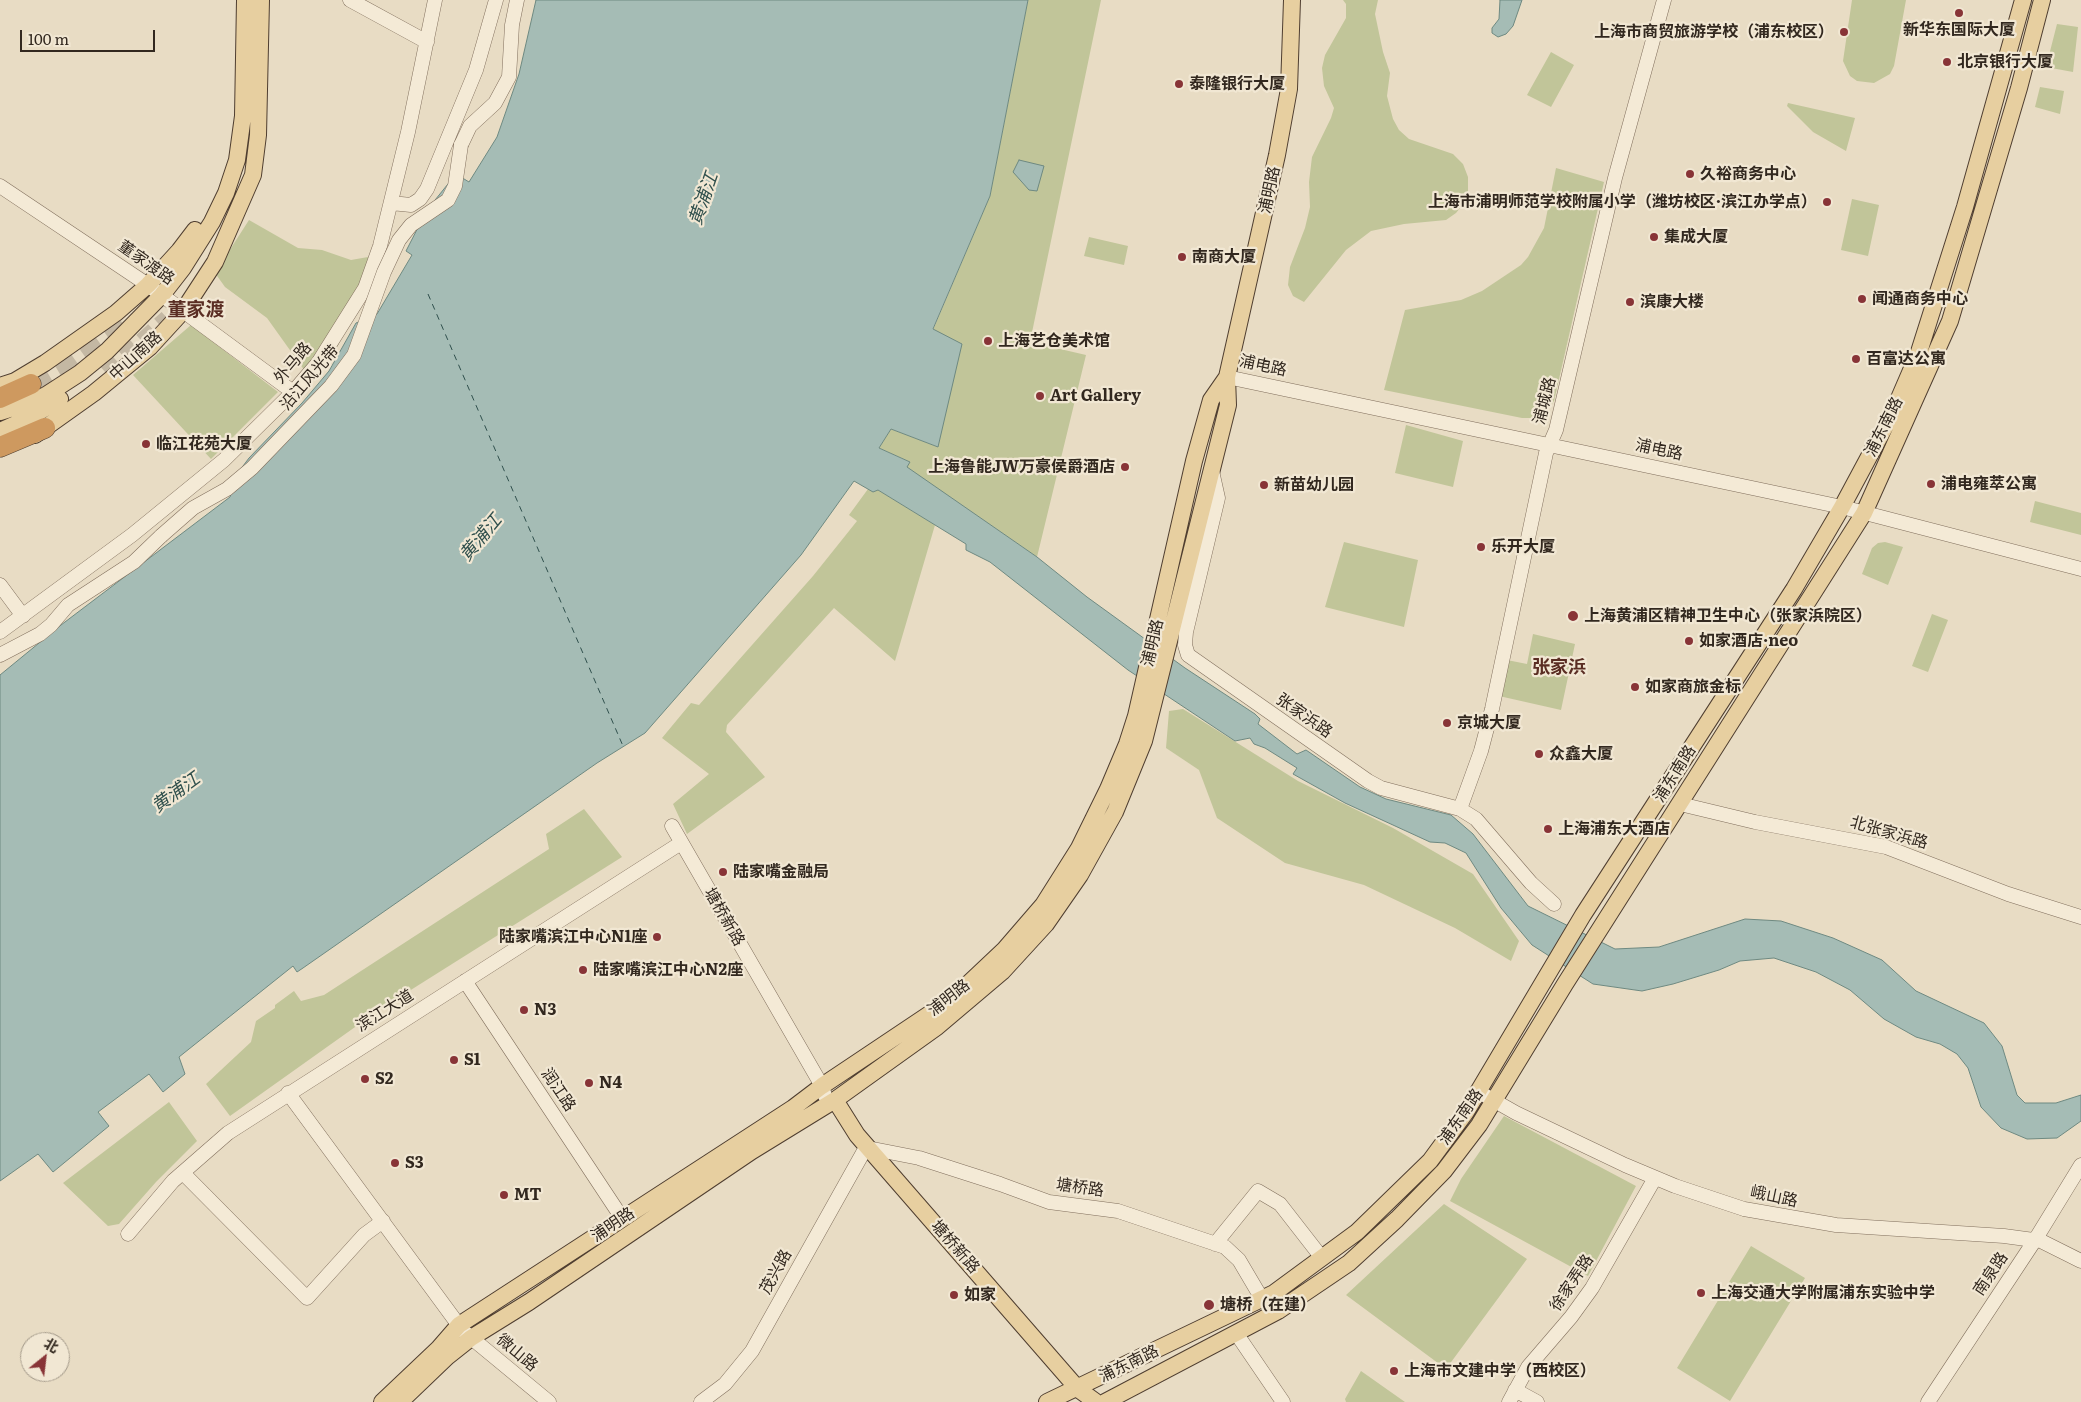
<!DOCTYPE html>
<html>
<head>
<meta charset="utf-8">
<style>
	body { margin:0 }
	#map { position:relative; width:2081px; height:1402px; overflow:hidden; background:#e8dcc4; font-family:Literata,"Noto Sans SC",serif }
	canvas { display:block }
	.north { position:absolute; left:20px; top:1332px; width:50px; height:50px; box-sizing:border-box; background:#f1e7d3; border:1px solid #a59b8b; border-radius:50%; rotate:29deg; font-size:14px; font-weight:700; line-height:20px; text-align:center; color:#32281f }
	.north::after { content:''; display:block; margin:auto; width:18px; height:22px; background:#883437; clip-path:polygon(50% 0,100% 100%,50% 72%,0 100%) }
	.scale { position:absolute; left:20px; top:30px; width:135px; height:22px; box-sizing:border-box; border:2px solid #32281f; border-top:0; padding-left:6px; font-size:15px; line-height:18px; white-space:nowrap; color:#32281f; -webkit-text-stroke:4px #f1e7d3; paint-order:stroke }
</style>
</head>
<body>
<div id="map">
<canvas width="2081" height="1402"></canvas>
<div class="north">北</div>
<div class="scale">100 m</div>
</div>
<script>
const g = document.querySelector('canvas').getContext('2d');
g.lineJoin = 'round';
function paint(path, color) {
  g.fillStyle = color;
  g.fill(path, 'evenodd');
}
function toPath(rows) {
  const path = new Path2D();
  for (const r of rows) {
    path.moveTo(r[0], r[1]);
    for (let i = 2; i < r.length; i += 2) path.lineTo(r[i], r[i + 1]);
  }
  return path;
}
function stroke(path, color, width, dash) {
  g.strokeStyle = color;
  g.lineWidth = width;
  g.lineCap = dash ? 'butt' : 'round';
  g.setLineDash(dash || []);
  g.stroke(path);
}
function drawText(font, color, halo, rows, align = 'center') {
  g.font = font + ' Literata,"Noto Sans SC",serif';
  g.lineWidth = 4.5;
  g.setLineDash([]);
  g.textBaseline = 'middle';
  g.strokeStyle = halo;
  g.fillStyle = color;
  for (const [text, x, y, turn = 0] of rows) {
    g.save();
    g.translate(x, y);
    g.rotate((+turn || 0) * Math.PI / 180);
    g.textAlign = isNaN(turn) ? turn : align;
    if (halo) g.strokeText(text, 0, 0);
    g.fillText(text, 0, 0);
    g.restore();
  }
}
const green = toPath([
	[1028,0,1101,0,1030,342,1086,355,1037,557,906,467,910,462,879,448,891,429,938,447,933,330,990,196],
	[1343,0,1378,0,1375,14,1383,52,1390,73,1387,96,1393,119,1399,130,1409,139,1453,154,1463,164,1468,177,1468,192,1464,203,1456,213,1446,220,1404,224,1371,231,1346,250,1304,302,1293,296,1288,285,1290,267,1305,228,1310,207,1309,182,1312,157,1331,118,1334,108,1324,86,1322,68,1325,55,1346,18,1346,4],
	[1852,0,1906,0,1894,66,1890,74,1874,83,1857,81,1850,76,1843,61],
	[2057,24,2078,27,2073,72,2046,67],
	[1551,52,1574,65,1551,107,1527,95],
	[2040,87,2064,91,2060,114,2035,107],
	[1788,103,1855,118,1846,151,1813,132,1787,106],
	[1556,168,1604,182,1554,401,1547,411,1535,418,1522,418,1384,390,1405,310,1461,300,1482,291,1521,265,1528,257,1544,228],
	[1852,199,1879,205,1868,256,1841,250],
	[249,220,298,248,322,250,351,260,385,254,332,357,312,381,267,318,225,287,215,273],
	[1089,237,1128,246,1124,265,1084,256],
	[191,325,278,392,211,459,133,375],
	[1406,425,1463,441,1453,487,1395,473],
	[868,489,878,490,935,525,895,661,834,608,727,725,726,732,765,777,687,834,673,804,709,774,662,738,691,703,699,705,813,576,857,521,849,515],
	[2035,501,2081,513,2081,535,2030,522],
	[1344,542,1418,560,1404,627,1325,607],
	[1885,542,1903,547,1888,585,1862,574,1872,548,1878,543],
	[1932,614,1948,620,1928,672,1912,666],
	[1533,634,1575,644,1561,710,1499,696,1507,660,1527,664],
	[1183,709,1298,781,1393,828,1473,874,1519,941,1511,961,1455,928,1364,885,1285,863,1217,818,1199,770,1166,748,1169,711],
	[584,809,622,857,379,1010,230,1116,206,1084,251,1042,256,1021,275,1008,275,1005,294,991,301,1001,324,995,549,849,546,834],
	[169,1102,197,1141,156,1182,119,1224,108,1226,63,1183],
	[1504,1116,1636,1186,1588,1276,1450,1201,1461,1179],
	[1444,1204,1527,1259,1446,1369,1346,1295],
	[1751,1246,1805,1278,1730,1401,1677,1368],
	[1361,1371,1405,1402,1346,1402,1345,1399]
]);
const water = toPath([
	[536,0,1028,0,990,196,933,329,962,344,938,447,891,429,879,448,910,462,907,467,1037,557,1087,597,1185,668,1255,714,1260,719,1258,724,1297,754,1306,750,1360,787,1386,799,1451,815,1473,834,1528,906,1615,949,1659,947,1745,919,1781,921,1833,938,1882,960,1916,991,1984,1023,2002,1046,2017,1095,2025,1103,2056,1103,2081,1095,2081,1121,2057,1138,2027,1139,2001,1128,1981,1107,1968,1068,1957,1054,1940,1044,1916,1037,1884,1019,1850,990,1816,972,1774,958,1740,961,1719,970,1673,984,1642,991,1593,984,1532,945,1501,908,1466,853,1445,843,1430,842,1345,803,1293,774,1297,768,1265,748,1254,744,1250,738,1235,741,1128,670,990,562,966,550,966,544,878,490,873,492,854,481,801,555,645,733,597,763,303,968,297,972,293,966,179,1057,185,1074,163,1092,149,1074,98,1112,109,1126,53,1172,38,1154,0,1181,0,675,61,625,230,497,237,474,249,458,302,403,329,371,356,323,377,314,412,255,406,251,427,210,456,174,469,182,497,137,519,74,536,0],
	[1500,0,1522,0,1513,26,1506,34,1498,37,1492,33,1492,28,1499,19,1500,0],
	[1019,160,1044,166,1037,191,1029,190,1013,172,1019,160]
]);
const ferry = toPath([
	[428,294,623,746]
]);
const majorTunnel = toPath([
	[106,373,167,318]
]);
const highwayTunnel = toPath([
	[31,384,67,363,126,321]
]);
const minor = toPath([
	[350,0,427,42],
	[461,145,470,126,495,103,509,77,512,25,517,0],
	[0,186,148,285,293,392],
	[391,203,411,205,420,199,427,189,476,70,496,0],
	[1227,377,1842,507,2081,569],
	[1212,471,1218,498,1186,632,1185,645,1188,655,1368,781,1381,788,1460,809,1476,819,1531,883,1554,904],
	[0,585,23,616],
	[0,632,132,535,224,460,293,392,318,363,365,288,380,246,408,132,435,0],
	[0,655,40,634,51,625,68,605,134,562,161,536],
	[1680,804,1755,822,1886,847,2008,894,2081,917],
	[1460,809,1481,751,1492,709,1546,453,1556,430,1615,178,1664,0],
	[672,826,822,1086,825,1096],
	[465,981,622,1218],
	[1479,1092,1516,1113,1625,1165,1675,1186,1744,1209,1836,1225,2004,1236,2041,1241,2081,1261],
	[288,1093,463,1331,549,1402],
	[183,1173,307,1298,364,1235,383,1221],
	[128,1234,173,1181,228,1133,681,843],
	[1215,1244,1258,1191,1280,1204,1322,1258],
	[1236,1333,1283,1402],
	[1515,1390,1537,1402],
	[701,1402,725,1384,752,1351,864,1151,868,1148,919,1158,1000,1184,1049,1202,1118,1211,1225,1247,1239,1260,1262,1299],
	[1509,1402,1528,1367,1571,1317,1592,1288,1655,1178],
	[1928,1402,2035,1240,2081,1165]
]);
const major = toPath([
	[0,386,15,381,45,363,116,313,148,285,179,251,195,230],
	[0,412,32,402,46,395,80,373,107,351,162,295,183,268,212,222,226,193,237,160,243,116,245,0],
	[0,431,31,417,60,399],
	[35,435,94,393,150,347,183,311,215,262,253,175,258,135,261,0],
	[835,1100,857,1135,1078,1389,1096,1402],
	[382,1402,439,1348,459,1325,793,1108,822,1086,952,999,1005,949,1043,905,1079,848,1108,789,1127,744,1136,716,1194,461,1211,400,1227,377],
	[400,1402,447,1357,471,1338,529,1302,752,1151,835,1100,937,1027,1002,972,1046,924,1080,875,1115,812,1144,741,1228,405,1227,377,1277,155,1289,89,1292,0],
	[1047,1402,1274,1293,1357,1232,1430,1161,1466,1112,1583,915,1794,589,1842,507,1894,410,1919,352,1965,207,2023,0],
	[1105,1402,1278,1311,1349,1263,1397,1219,1444,1171,1479,1125,1565,984,1864,513,1950,321,2019,88,2042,0]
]);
const highway = toPath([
	[0,398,31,384],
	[0,447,45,428]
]);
const minorBridge = toPath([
	[161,536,193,508,227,489,252,468,331,386,354,355,384,272,399,240,411,225,448,200,455,186,461,145]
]);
const markers = [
	[1959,13,5,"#883437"],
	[1844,32,5,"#883437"],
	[1947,62,5,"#883437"],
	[1179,84,5,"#883437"],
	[1690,174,5,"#883437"],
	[1827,202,5,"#883437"],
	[1654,237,5,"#883437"],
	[1182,257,5,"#883437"],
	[1862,299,5,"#883437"],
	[1630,302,5,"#883437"],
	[988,341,5,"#883437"],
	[1856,359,5,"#883437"],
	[1040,396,5,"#883437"],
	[146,444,5,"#883437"],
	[1125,467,5,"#883437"],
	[1931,484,5,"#883437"],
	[1264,485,5,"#883437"],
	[1481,547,5,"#883437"],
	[1573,616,6,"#883437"],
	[1689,641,5,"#883437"],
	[1635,687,5,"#883437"],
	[1447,723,5,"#883437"],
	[1539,754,5,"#883437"],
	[1548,829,5,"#883437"],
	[723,872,5,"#883437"],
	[657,937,5,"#883437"],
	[583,970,5,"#883437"],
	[524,1010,5,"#883437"],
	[454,1060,5,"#883437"],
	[365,1079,5,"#883437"],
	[589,1083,5,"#883437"],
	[395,1163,5,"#883437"],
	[504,1195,5,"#883437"],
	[1701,1293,5,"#883437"],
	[954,1295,5,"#883437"],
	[1209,1305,6,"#883437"],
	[1394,1371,5,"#883437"]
];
const poiNames = [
	["新华东国际大厦",1959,30,"center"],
	["上海市商贸旅游学校（浦东校区）",1834,32,"right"],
	["北京银行大厦",1957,62],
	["泰隆银行大厦",1189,84],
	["久裕商务中心",1700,174],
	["上海市浦明师范学校附属小学（潍坊校区·滨江办学点）",1817,202,"right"],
	["集成大厦",1664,237],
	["南商大厦",1192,257],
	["闻通商务中心",1872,299],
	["滨康大楼",1640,302],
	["上海艺仓美术馆",998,341],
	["百富达公寓",1866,359],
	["Art Gallery",1050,396],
	["临江花苑大厦",156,444],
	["上海鲁能JW万豪侯爵酒店",1115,467,"right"],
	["浦电雍萃公寓",1941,484],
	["新苗幼儿园",1274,485],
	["乐开大厦",1491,547],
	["上海黄浦区精神卫生中心（张家浜院区）",1584,616],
	["如家酒店·neo",1699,641],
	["如家商旅金标",1645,687],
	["京城大厦",1457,723],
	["众鑫大厦",1549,754],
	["上海浦东大酒店",1558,829],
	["陆家嘴金融局",733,872],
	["陆家嘴滨江中心N1座",647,937,"right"],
	["陆家嘴滨江中心N2座",593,970],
	["N3",534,1010],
	["S1",464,1060],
	["S2",375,1079],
	["N4",599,1083],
	["S3",405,1163],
	["MT",514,1195],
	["上海交通大学附属浦东实验中学",1711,1293],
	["如家",964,1295],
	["塘桥（在建）",1220,1305],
	["上海市文建中学（西校区）",1404,1371]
];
const streetNames = [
	["浦明路",1270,190,-78],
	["董家渡路",146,263,35],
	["中山南路",136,356,-42],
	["外马路",293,363,-50],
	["浦电路",1263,366,12],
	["沿江风光带",310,378,-49],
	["浦城路",1545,401,-76],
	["浦东南路",1884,427,-63],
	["浦电路",1659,450,12],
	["浦明路",1153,643,-77],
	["张家浜路",1304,716,35],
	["浦东南路",1675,774,-58],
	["北张家浜路",1889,833,16],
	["塘桥新路",724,917,60],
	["浦明路",949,998,-38],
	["滨江大道",385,1011,-32],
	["润江路",558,1090,56],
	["浦东南路",1461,1117,-55],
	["塘桥路",1080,1188,8],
	["峨山路",1774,1197,12],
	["浦明路",613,1225,-34],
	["塘桥新路",955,1247,49],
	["茂兴路",776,1272,-61],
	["南泉路",1991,1274,-56],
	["徐家弄路",1572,1283,-56],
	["微山路",517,1353,40],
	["浦东南路",1129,1364,-26]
];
const waterNames = [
	["黄浦江",704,199,-71],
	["黄浦江",481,538,-50],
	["黄浦江",176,793,-36]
];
const neighbourhoodNames = [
	["张家浜",1559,668]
];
const quarterNames = [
	["董家渡",196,310]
];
paint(green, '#c1c599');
paint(water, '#a5bcb5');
stroke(water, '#6e8981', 1);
stroke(ferry, '#30504d', 1, [6, 5]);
stroke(majorTunnel, '#c4b8a3', 16, [16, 8]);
stroke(highwayTunnel, '#c4b8a3', 20, [20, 10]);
stroke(minor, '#816f5d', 15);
stroke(major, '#4f3e30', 18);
stroke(highway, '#4f3e30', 21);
stroke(minor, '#f4ead6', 14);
stroke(major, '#e7cfa0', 16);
stroke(highway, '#ce995f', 20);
stroke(minorBridge, '#816f5d', 15, []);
stroke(minorBridge, '#f4ead6', 14);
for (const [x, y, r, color] of markers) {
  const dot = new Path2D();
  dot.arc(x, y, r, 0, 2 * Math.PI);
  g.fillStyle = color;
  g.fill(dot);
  stroke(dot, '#f1e7d3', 2);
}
drawText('bold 16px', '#32281f', '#f1e7d3', poiNames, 'left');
drawText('16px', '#32281f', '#f1e7d3', streetNames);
drawText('italic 18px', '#30504d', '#f1e7d3', waterNames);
drawText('bold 18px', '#5a2d23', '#f1e7d3', neighbourhoodNames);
drawText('bold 19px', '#5a2d23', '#f1e7d3', quarterNames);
</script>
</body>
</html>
